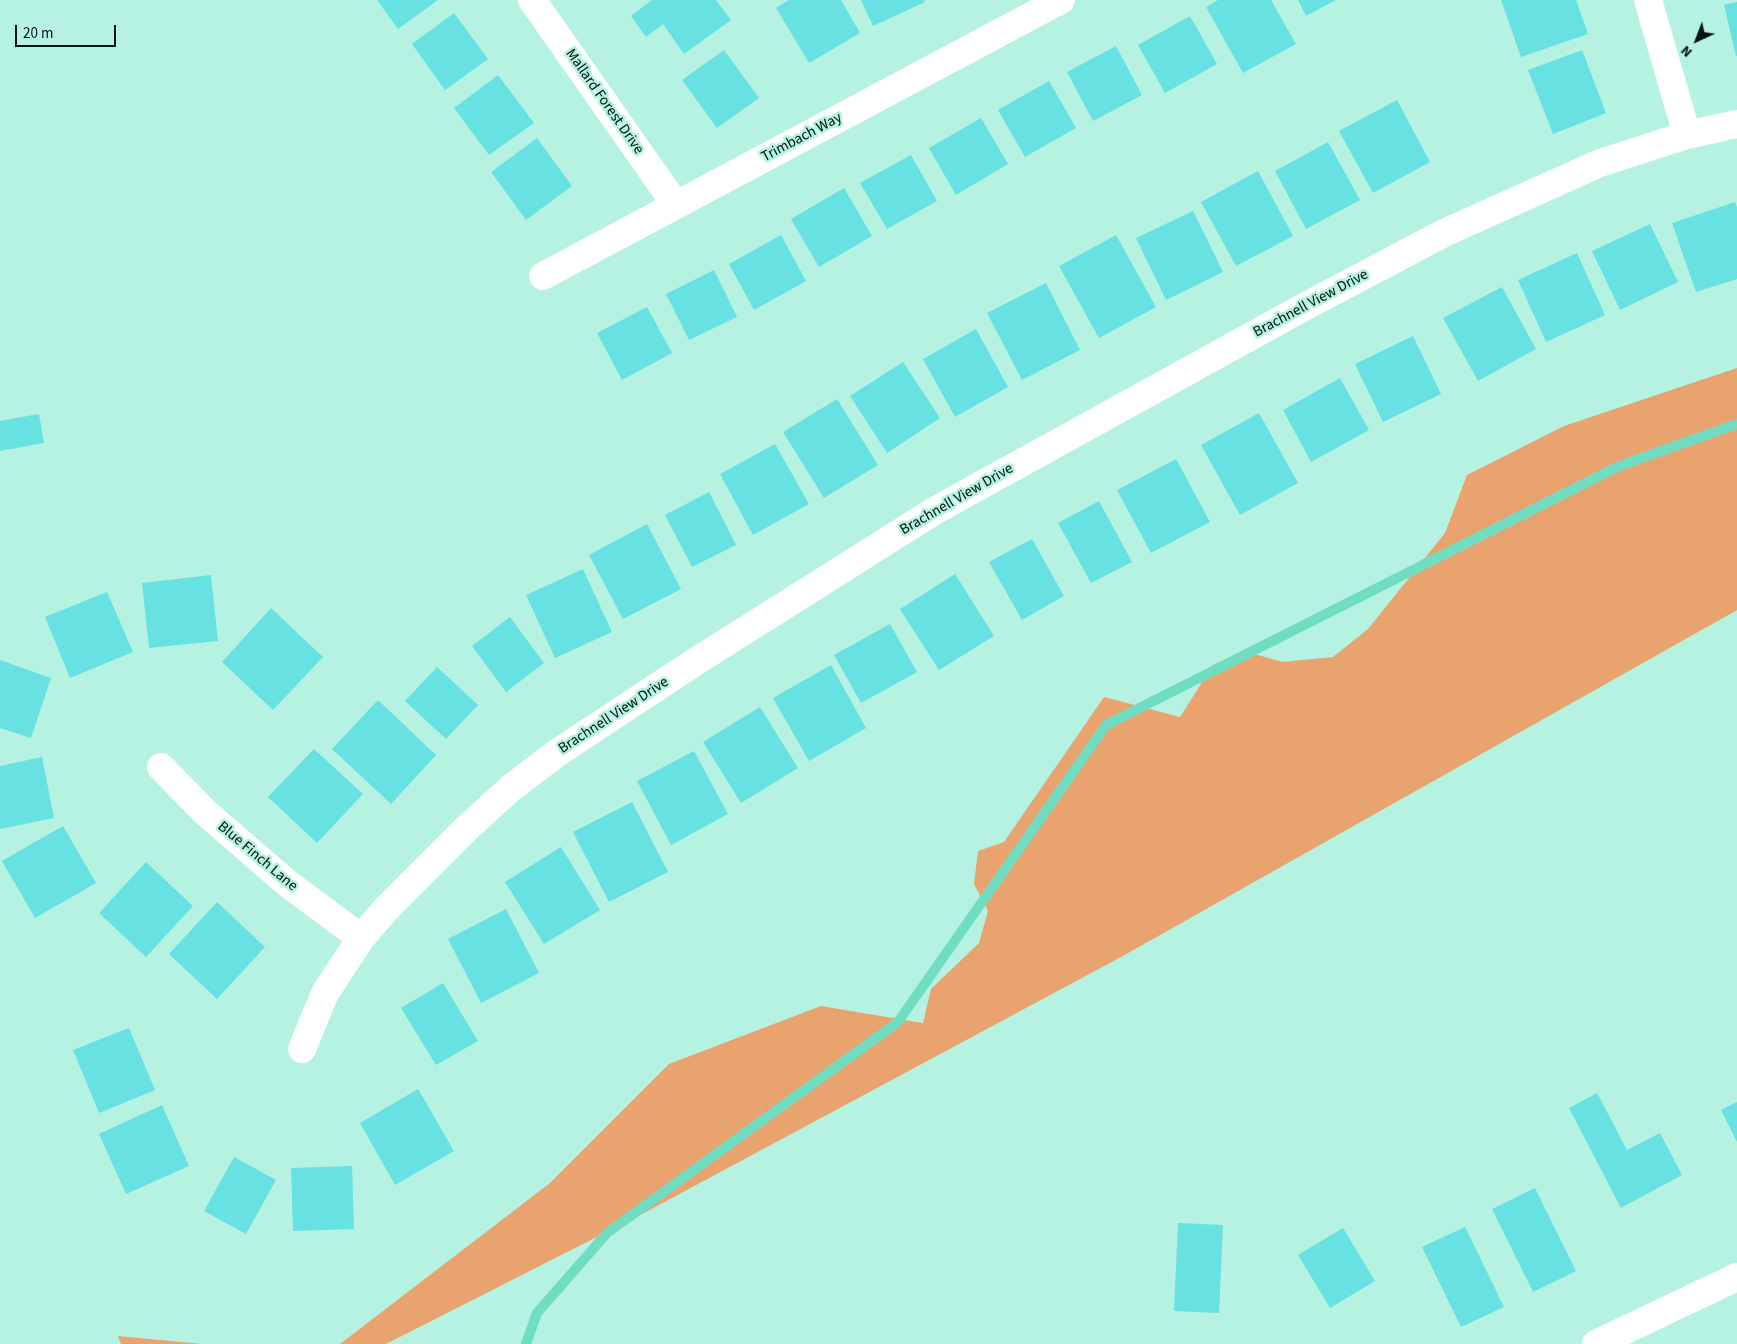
<!DOCTYPE html>
<html>
<head>
<meta charset="utf-8">
<style>
	body { margin:0 }
	#map { position:relative; width:1737px; height:1344px; overflow:hidden; background:#b5f2e1; font-family:"Source Sans 3",sans-serif }
	canvas { display:block }
	.north { position:absolute; left:1672px; top:15px; width:50px; height:50px; -webkit-text-stroke:4px #b5f2e1; paint-order:stroke; rotate:223deg; font-size:14px; font-weight:700; line-height:20px; text-align:center; color:#00130e }
	.north::after { content:''; display:block; margin:auto; width:18px; height:22px; background:#00130e; clip-path:polygon(50% 0,100% 100%,50% 72%,0 100%) }
	.scale { position:absolute; left:15px; top:25px; width:101px; height:22px; box-sizing:border-box; border:2px solid #00130e; border-top:0; padding-left:6px; font-size:15px; line-height:18px; white-space:nowrap; color:#00130e; -webkit-text-stroke:4px #b5f2e1; paint-order:stroke }
</style>
</head>
<body>
<div id="map">
<canvas width="1737" height="1344"></canvas>
<div class="north">N</div>
<div class="scale">20 m</div>
</div>
<script>
const g = document.querySelector('canvas').getContext('2d');
g.lineJoin = 'round';
function paint(path, color) {
  g.fillStyle = color;
  g.fill(path, 'evenodd');
}
function toPath(rows) {
  const path = new Path2D();
  for (const r of rows) {
    path.moveTo(r[0], r[1]);
    for (let i = 2; i < r.length; i += 2) path.lineTo(r[i], r[i + 1]);
  }
  return path;
}
function stroke(path, color, width, dash) {
  g.strokeStyle = color;
  g.lineWidth = width;
  g.lineCap = dash ? 'butt' : 'round';
  g.setLineDash(dash || []);
  g.stroke(path);
}
function drawText(font, color, halo, rows, align = 'center') {
  g.font = font + ' "Source Sans 3",sans-serif';
  g.lineWidth = 5;
  g.setLineDash([]);
  g.textBaseline = 'middle';
  g.strokeStyle = halo;
  g.fillStyle = color;
  for (const [text, x, y, turn = 0] of rows) {
    g.save();
    g.translate(x, y);
    g.rotate((+turn || 0) * Math.PI / 180);
    g.textAlign = isNaN(turn) ? turn : align;
    if (halo) g.strokeText(text, 0, 0);
    g.fillText(text, 0, 0);
    g.restore();
  }
}
const forest = toPath([
	[1737,368,1737,610,1121,957,644,1213,386,1344,340,1344,550,1183,669,1064,821,1006,923,1023,931,989,979,943,988,911,974,884,978,851,1004,842,1104,697,1180,717,1213,665,1248,652,1282,662,1333,657,1368,629,1445,533,1467,475,1564,426],
	[118,1336,202,1344,121,1344]
]);
const stream = toPath([
	[526,1344,537,1313,607,1233,898,1022,1106,725,1619,466,1737,424]
]);
const building = toPath([
	[377,0,438,0,398,29],
	[652,0,716,0,731,20,684,54,663,24,646,37,631,16],
	[789,0,841,0,860,33,809,63,776,8],
	[861,0,924,0,925,2,873,26],
	[1218,0,1271,0,1296,44,1243,73,1206,7],
	[1298,0,1336,0,1306,16],
	[1501,0,1576,0,1588,34,1521,57],
	[1737,2,1737,56,1736,56,1724,5],
	[454,13,488,59,445,90,412,44],
	[1190,16,1217,64,1165,93,1138,45],
	[1116,46,1142,95,1093,121,1067,72],
	[724,50,759,98,717,128,682,80],
	[1582,50,1606,113,1553,134,1528,70],
	[498,75,534,123,489,155,454,108],
	[1049,81,1076,128,1025,157,998,110],
	[1397,100,1430,162,1373,193,1339,131],
	[981,118,1008,164,956,195,929,148],
	[537,138,572,186,526,220,491,172],
	[1328,142,1360,200,1306,229,1275,171],
	[911,155,937,201,887,229,860,183],
	[1258,171,1293,236,1236,266,1201,202],
	[844,188,872,236,819,267,791,219],
	[1735,202,1737,207,1737,279,1696,292,1672,223],
	[1193,211,1223,272,1166,300,1136,238],
	[1650,224,1678,282,1620,310,1592,251],
	[781,235,806,281,754,310,729,264],
	[1116,235,1156,307,1099,338,1059,266],
	[1577,253,1605,315,1546,342,1518,280],
	[714,270,737,317,689,340,666,294],
	[1046,283,1080,350,1022,380,987,313],
	[1502,287,1536,349,1478,381,1443,318],
	[647,307,672,353,622,380,597,333],
	[976,329,1008,387,955,417,923,359],
	[1413,336,1441,394,1383,422,1355,364],
	[903,362,940,418,887,453,850,396],
	[1340,378,1369,430,1311,462,1283,410],
	[837,399,878,465,824,498,783,432],
	[1259,413,1298,483,1240,515,1201,445],
	[39,414,44,443,0,451,0,421],
	[775,444,809,504,753,535,720,474],
	[1176,459,1210,522,1151,553,1117,490],
	[709,492,736,545,692,567,665,515],
	[1099,501,1132,562,1091,583,1058,523],
	[647,524,681,589,623,619,589,555],
	[1032,539,1064,596,1022,620,989,562],
	[583,569,612,632,555,658,526,595],
	[955,574,994,636,939,670,900,609],
	[211,575,218,641,149,648,142,583],
	[107,592,133,652,70,678,45,617],
	[271,608,323,657,273,710,222,662],
	[510,617,544,663,506,692,472,646],
	[890,624,917,672,861,703,834,655],
	[0,660,51,678,31,738,0,728],
	[831,665,866,728,809,761,773,698],
	[437,667,478,705,446,739,405,701],
	[378,700,436,755,391,804,332,749],
	[760,707,798,768,741,803,703,742],
	[314,749,363,794,317,843,268,797],
	[694,751,728,814,671,845,637,781],
	[42,757,54,818,0,829,0,766],
	[632,802,668,872,609,902,573,832],
	[63,826,96,883,35,918,2,861],
	[561,847,600,910,544,944,505,882],
	[146,862,193,906,146,957,99,913],
	[217,902,265,947,217,999,169,954],
	[506,909,539,973,481,1003,448,939],
	[443,983,478,1041,436,1065,401,1008],
	[129,1028,155,1090,99,1113,73,1050],
	[418,1089,454,1151,395,1185,360,1123],
	[1597,1093,1627,1150,1660,1133,1682,1175,1621,1208,1569,1108],
	[1737,1102,1737,1142,1721,1110],
	[162,1105,189,1166,126,1194,99,1134],
	[234,1157,276,1180,246,1234,204,1211],
	[352,1166,354,1229,293,1231,291,1168],
	[1535,1188,1576,1271,1533,1292,1492,1209],
	[1178,1223,1223,1225,1219,1313,1174,1311],
	[1465,1227,1504,1307,1461,1327,1422,1247],
	[1343,1228,1375,1281,1330,1308,1298,1255]
]);
const street = toPath([
	[532,0,676,205],
	[1648,0,1687,135],
	[543,276,1061,0],
	[161,767,205,812,287,883,361,938],
	[302,1049,325,993,361,938,387,908,466,829,511,788,557,753,695,662,936,510,1304,307,1444,233,1600,163,1687,135,1737,124],
	[1596,1344,1737,1277]
]);
const streetNames = [
	["Mallard Forest Drive",604,102,55],
	["Trimbach Way",802,138,-28],
	["Brachnell View Drive",1311,304,-28],
	["Brachnell View Drive",957,500,-30],
	["Brachnell View Drive",614,716,-33],
	["Blue Finch Lane",257,857,40]
];
paint(forest, '#e9a36f');
stroke(stream, '#70ddc3', 10);
paint(building, '#68e1e2');
stroke(street, '#fff', 28);
drawText('15px', '#00130e', '#b5f2e1', streetNames);
</script>
</body>
</html>
